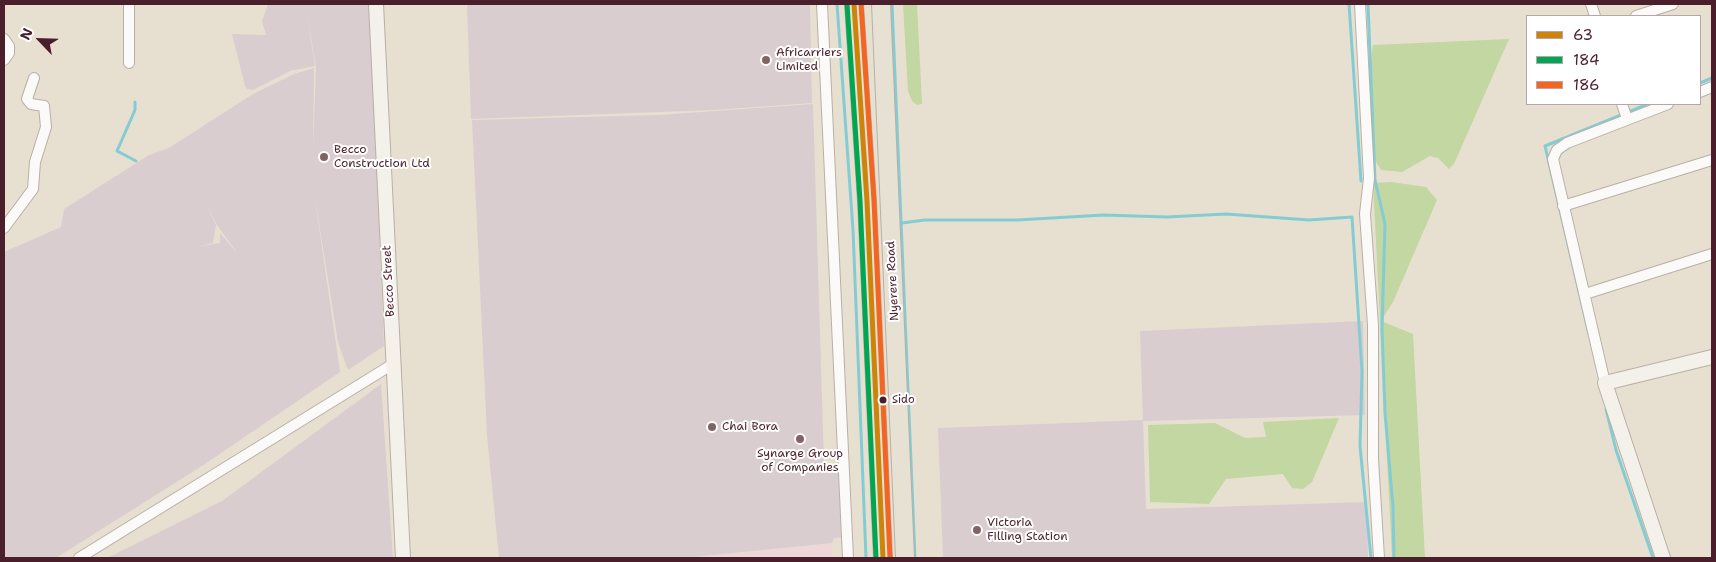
<!DOCTYPE html>
<html>
<head>
<meta charset="utf-8">
<style>
	body { margin:0 }
	#map { position:relative; width:1716px; height:562px; overflow:hidden; background:#e7e0d0; font-family:"Shantell Sans",sans-serif }
	canvas { display:block }
	.frame { position:absolute; inset:0; border:5px solid #4a1f2b; pointer-events:none }
	.legend { position:absolute; left:1526px; top:15px; width:175px; height:90px; box-sizing:border-box; background:#fff; border:1px solid #b7a5aa; margin:0; padding:6px 9px; list-style:none; font-size:15px; color:#4a1f2b }
	.legend li { display:flex; align-items:center; gap:10px; height:25px }
	.legend b { width:25px; border:1px solid #b7a5aa }
	.north { position:absolute; left:15px; top:15px; width:50px; height:50px; -webkit-text-stroke:4px #fff; paint-order:stroke; rotate:294deg; font-size:14px; font-weight:700; line-height:20px; text-align:center; color:#4a1f2b }
	.north::after { content:''; display:block; margin:auto; width:18px; height:22px; background:#4a1f2b; clip-path:polygon(50% 0,100% 100%,50% 72%,0 100%) }
</style>
</head>
<body>
<div id="map">
<canvas width="1716" height="562"></canvas>
<div class="frame"></div>
<ul class="legend">
<li><b style="height:6px;background:#cc840b"></b>63</li>
<li><b style="height:6px;background:#00a651"></b>184</li>
<li><b style="height:6px;background:#f26522"></b>186</li>
</ul>
<div class="north">N</div>
</div>
<script>
const g = document.querySelector('canvas').getContext('2d');
g.lineJoin = 'round';
function paint(path, color) {
  g.fillStyle = color;
  g.fill(path, 'evenodd');
}
function toPath(rows) {
  const path = new Path2D();
  for (const r of rows) {
    path.moveTo(r[0], r[1]);
    for (let i = 2; i < r.length; i += 2) path.lineTo(r[i], r[i + 1]);
  }
  return path;
}
function stroke(path, color, width, dash) {
  g.strokeStyle = color;
  g.lineWidth = width;
  g.lineCap = dash ? 'butt' : 'round';
  g.setLineDash(dash || []);
  g.stroke(path);
}
function drawText(font, color, halo, rows, align = 'center') {
  g.font = font + ' "Shantell Sans",sans-serif';
  g.lineWidth = 4;
  g.setLineDash([]);
  g.textBaseline = 'middle';
  g.strokeStyle = halo;
  g.fillStyle = color;
  for (const [text, x, y, turn = 0] of rows) {
    g.save();
    g.translate(x, y);
    g.rotate((+turn || 0) * Math.PI / 180);
    g.textAlign = isNaN(turn) ? turn : align;
    if (halo) g.strokeText(text, 0, 0);
    g.fillText(text, 0, 0);
    g.restore();
  }
}
const built = toPath([
	[832,543,833,558,684,558]
]);
const industrial = toPath([
	[268,4,370,4,384,346,348,370,338,342,314,192,340,372,205,464,56,558,4,558,4,252,61,227,64,209,149,155,169,148,253,94,294,74,314,68,313,151,316,67,307,15,315,66,290,71,253,90,247,89,245,86,232,34,266,35,262,21],
	[205,201,217,225,238,254,220,233,220,243,196,247,213,243,216,225],
	[467,4,810,4,812,103,714,110,471,119],
	[813,104,824,464,841,464,846,537,834,538,832,543,684,558,499,558,487,435,472,120,659,115],
	[1363,321,1365,415,1143,421,1146,509,1367,502,1368,558,943,558,938,428,1143,420,1140,331],
	[381,384,393,558,107,558,222,501]
]);
const green = toPath([
	[903,4,917,4,922,104,917,105,912,101,908,91],
	[1509,39,1454,164,1449,169,1438,158,1430,156,1402,172,1381,170,1372,155,1368,86,1373,45],
	[1391,182,1426,187,1437,200,1393,302,1381,321,1413,334,1425,558,1392,558,1373,183],
	[1339,418,1312,482,1303,489,1292,488,1283,474,1226,479,1209,504,1150,502,1148,425,1215,423,1245,438,1266,437,1263,422]
]);
const stream = toPath([
	[837,4,853,230,866,558],
	[892,4,915,558],
	[1349,4,1361,181],
	[1368,4,1375,180,1385,224,1382,330,1385,413,1393,507,1394,558],
	[1700,83,1712,78],
	[135,102,135,110,117,151,136,161],
	[902,223,925,220,1017,220,1104,215,1167,217,1226,214,1309,220,1352,217,1362,371,1360,446,1371,558],
	[1589,334,1545,146,1648,104],
	[1606,409,1616,450,1653,558]
]);
const street = toPath([
	[129,4,129,63],
	[822,4,848,558],
	[1360,4,1369,178,1365,214,1373,325,1373,459,1379,558],
	[1591,4,1595,16],
	[1636,16,1673,4],
	[4,39,9,46,9,53,4,60],
	[1700,92,1712,87],
	[1622,104,1627,119],
	[1563,206,1712,160],
	[4,228,33,189,35,162,46,127,44,106,31,104,27,99,34,78],
	[1585,294,1712,254],
	[1605,383,1553,159,1557,150,1567,143,1668,104],
	[79,558,393,364]
]);
const secondary = toPath([
	[376,4,403,558],
	[1663,558,1605,383,1712,357]
]);
const highway = toPath([
	[854,4,867,201,883,558],
	[881,4,905,558]
]);
const bus1 = toPath([
	[854,4,867,201,883,558]
]);
const bus2 = toPath([
	[847,4,860,201,876,558]
]);
const bus3 = toPath([
	[861,4,874,201,890,558]
]);
const markers = [
	[766,60,5,"#816365"],
	[324,157,5,"#816365"],
	[883,400,4.5,"#4a1f2b"],
	[712,427,5,"#816365"],
	[800,439,5,"#816365"],
	[977,530,5,"#816365"]
];
const busNames = [
	["Sido",892,400]
];
const poiNames = [
	["Africarriers",776,53],
	["Limited",776,67],
	["Becco",334,150],
	["Construction Ltd",334,164],
	["Chai Bora",722,427],
	["Synarge Group",800,454,"center"],
	["of Companies",800,468,"center"],
	["Victoria",987,523],
	["Filling Station",987,537]
];
const streetNames = [
	["Becco Street",389,281,-93],
	["Nyerere Road",893,281,-93]
];
paint(built, '#eed7d8');
paint(industrial, '#dacdcf');
paint(green, '#c2d7a1');
stroke(stream, '#84ccd4', 3);
stroke(street, '#b8b0a7', 12);
stroke(secondary, '#b8b0a7', 16);
stroke(highway, '#b8b0a7', 20);
stroke(street, '#fbfaf8', 10);
stroke(secondary, '#f4f0ea', 14);
stroke(highway, '#e7e1d4', 18);
stroke(bus1, '#cc840b', 5);
stroke(bus2, '#00a651', 5);
stroke(bus3, '#f26522', 5);
for (const [x, y, r, color] of markers) {
  const dot = new Path2D();
  dot.arc(x, y, r, 0, 2 * Math.PI);
  g.fillStyle = color;
  g.fill(dot);
  stroke(dot, '#fff', 2);
}
drawText('11px', '#4a1f2b', '#fff', busNames, 'left');
drawText('12px', '#4a1f2b', '#fff', poiNames, 'left');
drawText('12px', '#4a1f2b', '#fff', streetNames);
</script>
</body>
</html>
